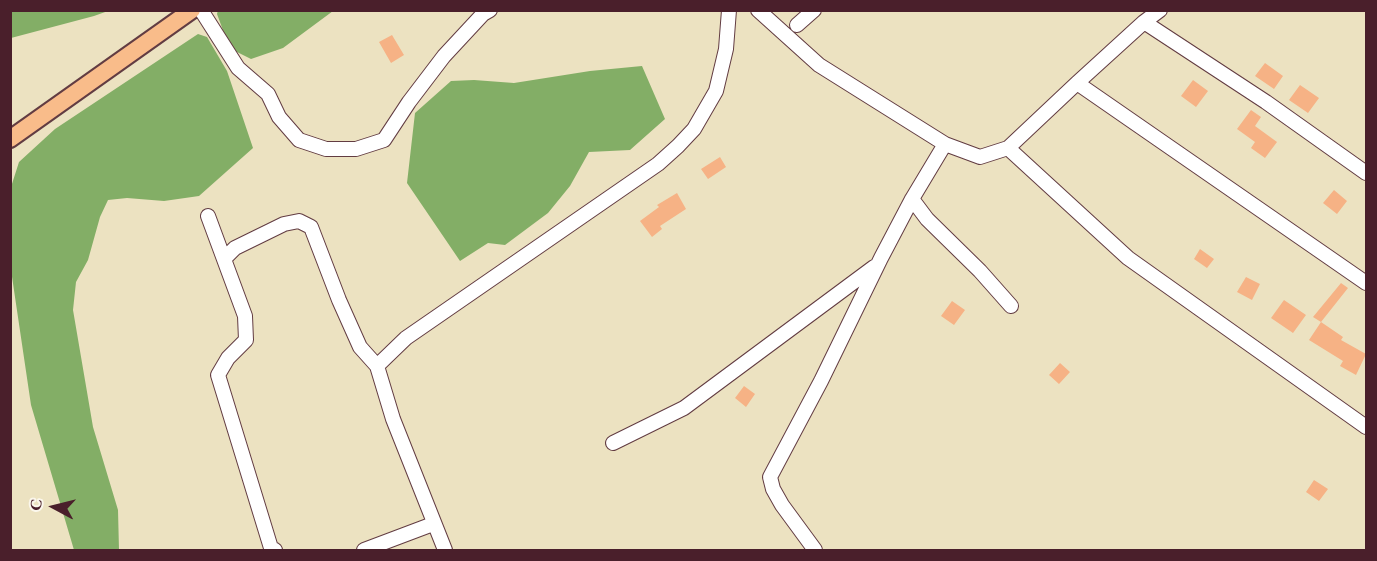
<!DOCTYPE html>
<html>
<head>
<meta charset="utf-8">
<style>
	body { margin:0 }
	#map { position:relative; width:1377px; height:561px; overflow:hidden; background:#ece2c1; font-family:"EB Garamond",serif }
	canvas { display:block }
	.frame { position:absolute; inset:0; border:12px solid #4a1f2b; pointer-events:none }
	.north { position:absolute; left:24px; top:477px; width:60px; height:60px; -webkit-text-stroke:4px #fbf7ec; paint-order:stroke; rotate:277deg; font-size:16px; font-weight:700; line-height:24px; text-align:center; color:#4a1f2b }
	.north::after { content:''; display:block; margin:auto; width:21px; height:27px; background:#4a1f2b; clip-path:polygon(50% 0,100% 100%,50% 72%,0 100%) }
</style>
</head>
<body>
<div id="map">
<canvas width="1377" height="561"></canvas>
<div class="frame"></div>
<div class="north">С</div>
</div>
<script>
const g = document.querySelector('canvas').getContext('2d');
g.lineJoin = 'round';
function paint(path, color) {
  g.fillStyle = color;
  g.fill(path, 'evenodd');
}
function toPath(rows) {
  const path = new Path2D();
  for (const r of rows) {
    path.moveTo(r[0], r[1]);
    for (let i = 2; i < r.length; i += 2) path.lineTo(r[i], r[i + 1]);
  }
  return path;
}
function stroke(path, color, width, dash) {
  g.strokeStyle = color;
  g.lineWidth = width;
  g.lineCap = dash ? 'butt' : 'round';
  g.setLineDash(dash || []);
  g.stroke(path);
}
const forest = toPath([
	[11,10,108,10,108,11,94,16,11,38],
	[218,10,333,11,283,48,251,59,235,51,224,33,217,14],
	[198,34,207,37,227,71,253,148,199,196,164,201,127,198,108,200,100,217,88,260,76,282,73,310,93,427,118,510,119,550,74,550,31,405,11,270,11,187,19,162,55,129],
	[642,66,665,119,630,150,589,152,570,186,548,213,505,245,488,243,460,261,407,183,415,113,451,81,474,80,514,83,590,71]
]);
const building = toPath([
	[392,35,404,55,391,63,379,42],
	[1265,63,1283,76,1274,89,1255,76],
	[1193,80,1208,91,1196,107,1181,96],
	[1300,85,1319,98,1308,113,1289,100],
	[1251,110,1261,117,1255,126,1277,142,1265,158,1251,148,1255,142,1237,129],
	[720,157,726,167,708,179,701,169],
	[1334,190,1347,201,1337,214,1323,203],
	[677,193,686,209,660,226,662,229,652,237,640,221,659,207,657,205],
	[1200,249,1214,259,1207,268,1194,259],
	[1246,277,1260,284,1252,300,1237,292],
	[1341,283,1348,288,1321,322,1313,317],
	[1284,300,1306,315,1293,333,1271,318],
	[952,301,965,310,954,325,941,316],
	[1321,322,1343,337,1341,340,1366,354,1356,375,1340,366,1343,361,1309,340],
	[1060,363,1070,372,1059,384,1049,375],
	[744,386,755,394,746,407,735,398],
	[1314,480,1328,489,1319,501,1306,492]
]);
const minor = toPath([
	[201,10,238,68,268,94,279,117,299,140,326,149,356,149,384,140,409,102,444,56,483,14,490,10],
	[758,10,819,65,945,144,980,157,1008,148,1077,83,1144,22,1160,10],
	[1144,22,1266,102,1366,173],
	[797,25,814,10],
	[1077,83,1366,283],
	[1008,148,1128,258,1366,427],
	[912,199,927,219,980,271,1011,306],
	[208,216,245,316,246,340,228,358,218,375,271,548,275,550],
	[224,259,235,248,284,224,299,221,311,227,339,300,360,347,377,366,393,419,445,550],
	[377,366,406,338,658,164,678,146,694,129,716,91,726,49,729,10],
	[613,443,684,408,874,267],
	[364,550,433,524],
	[815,550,782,505,773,489,770,477,821,381,881,258,912,199,945,144]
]);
const major = toPath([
	[10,139,192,10]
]);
paint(forest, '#83ae66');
paint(building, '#f6b285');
stroke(minor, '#623c42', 16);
stroke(major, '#623c42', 20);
stroke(minor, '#fff', 14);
stroke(major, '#f9bc8a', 16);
</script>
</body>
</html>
